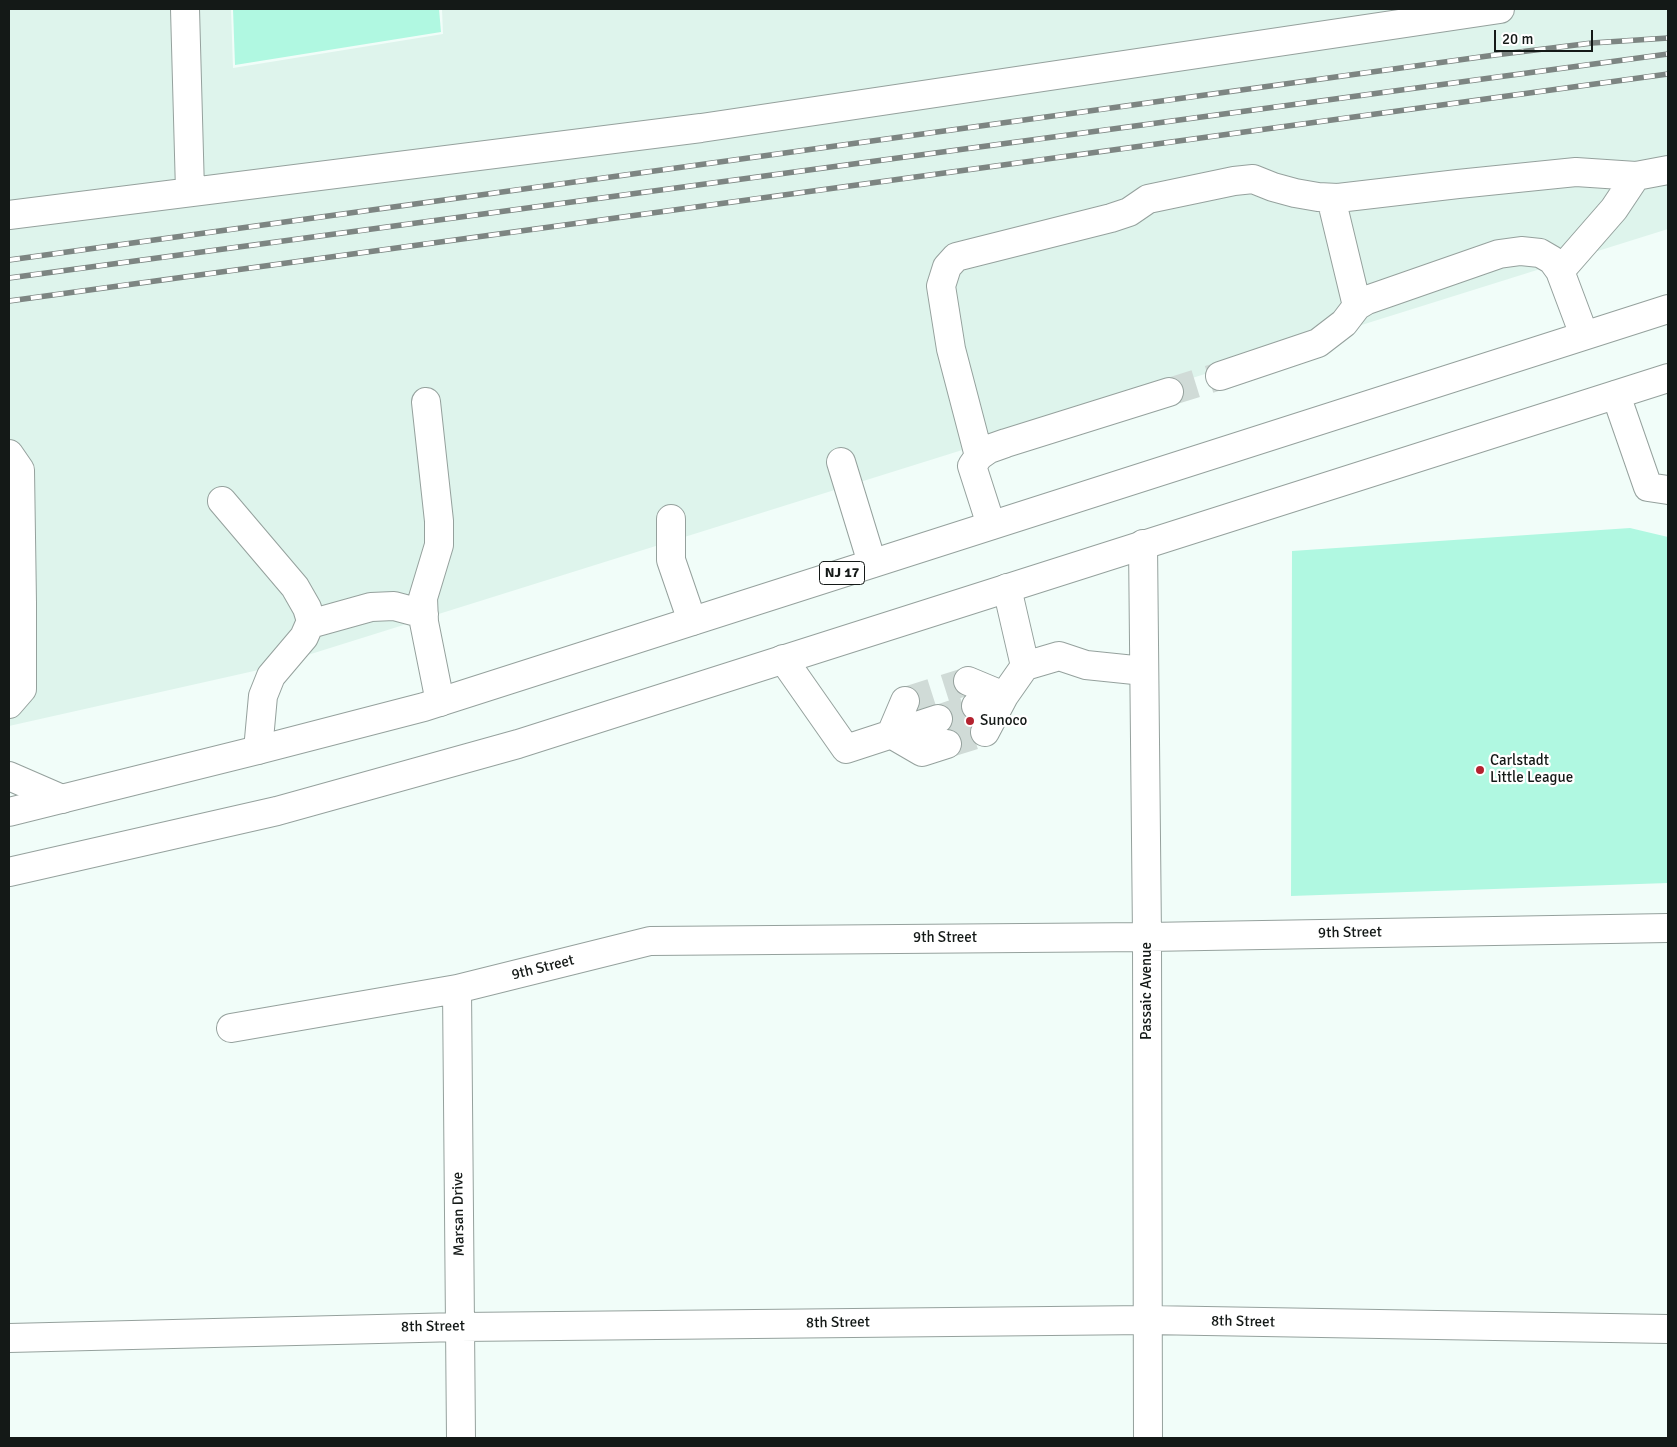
<!DOCTYPE html>
<html>
<head>
<meta charset="utf-8">
<style>
	body { margin:0 }
	#map { position:relative; width:1677px; height:1447px; overflow:hidden; background:#f1fdf9; font-family:Signika,sans-serif }
	canvas { display:block }
	.frame { position:absolute; inset:0; border:10px solid #141917; pointer-events:none }
	.scale { position:absolute; left:1494px; top:30px; width:99px; height:22px; box-sizing:border-box; border:2px solid #141917; border-top:0; padding-left:6px; font-size:15px; line-height:18px; white-space:nowrap; color:#141917; -webkit-text-stroke:4px #fff; paint-order:stroke }
</style>
</head>
<body>
<div id="map">
<canvas width="1677" height="1447"></canvas>
<div class="frame"></div>
<div class="scale">20 m</div>
</div>
<script>
const g = document.querySelector('canvas').getContext('2d');
g.lineJoin = 'round';
function paint(path, color) {
  g.fillStyle = color;
  g.fill(path, 'evenodd');
}
function toPath(rows) {
  const path = new Path2D();
  for (const r of rows) {
    path.moveTo(r[0], r[1]);
    for (let i = 2; i < r.length; i += 2) path.lineTo(r[i], r[i + 1]);
  }
  return path;
}
function stroke(path, color, width, dash) {
  g.strokeStyle = color;
  g.lineWidth = width;
  g.lineCap = dash ? 'butt' : 'round';
  g.setLineDash(dash || []);
  g.stroke(path);
}
function drawText(font, color, halo, rows, align = 'center') {
  g.font = font + ' Signika,sans-serif';
  g.lineWidth = 4.5;
  g.setLineDash([]);
  g.textBaseline = 'middle';
  g.strokeStyle = halo;
  g.fillStyle = color;
  for (const [text, x, y, turn = 0] of rows) {
    g.save();
    g.translate(x, y);
    g.rotate((+turn || 0) * Math.PI / 180);
    g.textAlign = isNaN(turn) ? turn : align;
    if (halo) g.strokeText(text, 0, 0);
    g.fillText(text, 0, 0);
    g.restore();
  }
}
const built = toPath([
	[9,9,231,9,233,68,443,34,442,9,1668,9,1668,229,263,669,9,726]
]);
const green = toPath([
	[233,9,439,9,441,32,235,65],
	[1630,528,1668,537,1668,883,1291,896,1292,551]
]);
const minorTunnel = toPath([
	[1169,392,1220,376],
	[905,701,968,681],
	[938,719,976,706],
	[947,744,985,732]
]);
const minor = toPath([
	[185,9,190,191],
	[1331,198,1357,306],
	[9,215,701,128,1500,9],
	[1560,271,1614,209,1636,176],
	[1220,376,1318,343,1344,323,1357,306,1367,300,1499,254,1521,251,1540,253,1552,260,1560,271,1584,335],
	[1616,395,1648,487,1668,490],
	[426,402,439,521,439,545,423,598,424,622,440,702],
	[9,454,20,470,22,603,22,689,9,704],
	[979,456,951,349,941,286,947,267,956,257,1111,218,1129,212,1148,199,1234,181,1253,179,1273,187,1295,193,1318,197,1338,198,1458,184,1576,172,1636,176,1668,170],
	[841,462,872,563],
	[222,501,295,587,307,608,311,621,304,637,271,676,263,696,258,750],
	[671,519,671,560,692,621],
	[991,525,972,466,979,456,989,449,1006,443,1169,392],
	[1143,544,1147,937,1148,1438],
	[1007,588,1025,666],
	[310,624,371,607,394,606,424,614],
	[783,659,846,749,938,719],
	[968,681,1004,696,985,732],
	[905,701,891,734,922,752,947,744],
	[976,706,1004,696,1025,666,1059,656,1086,665,1144,671],
	[9,776,62,799],
	[457,989,461,1438],
	[231,1028,457,989,650,941,1147,937,1668,928],
	[9,1338,460,1327,1148,1320,1668,1329]
]);
const highway = toPath([
	[9,812,258,750,424,707,1668,309],
	[9,872,277,811,518,744,1668,378]
]);
const rail = toPath([
	[9,260,1495,55,1592,43,1668,38],
	[9,278,1668,54],
	[9,301,1668,74]
]);
const markers = [
	[970,721,5,"#b4222f"],
	[1480,770,5,"#b4222f"]
];
const shields = [
	[842,573,45]
];
const shieldNames = [
	["NJ 17",842,573]
];
const poiNames = [
	["Sunoco",980,721],
	["Carlstadt",1490,761],
	["Little League",1490,778]
];
const streetNames = [
	["9th Street",1350,933,-1],
	["9th Street",945,938],
	["9th Street",543,968,-14],
	["Passaic Avenue",1147,991,-90],
	["Marsan Drive",459,1214,-91],
	["8th Street",1243,1322,1],
	["8th Street",838,1323,-1],
	["8th Street",433,1327,-1]
];
paint(built, '#def4ec');
paint(green, '#b0f8e1');
stroke(minorTunnel, '#d0dbd7', 28, [28, 14]);
stroke(minor, '#95a19d', 30);
stroke(highway, '#95a19d', 30);
stroke(minor, '#fff', 28);
stroke(highway, '#fff', 28);
stroke(rail, '#7d8582', 5.5);
stroke(rail, '#fff', 4, [11]);
for (const [x, y, r, color] of markers) {
  const dot = new Path2D();
  dot.arc(x, y, r, 0, 2 * Math.PI);
  g.fillStyle = color;
  g.fill(dot);
  stroke(dot, '#fff', 2);
}
for (const [x, y, w] of shields) {
  const box = new Path2D();
  box.roundRect(x - w / 2, y - 11.5, w, 23, 4);
  g.fillStyle = '#fff';
  g.fill(box);
  stroke(box, '#141917', 1);
}
drawText('bold 14px', '#141917', null, shieldNames);
drawText('15px', '#141917', '#fff', poiNames, 'left');
drawText('15px', '#141917', '#fff', streetNames);
</script>
</body>
</html>
